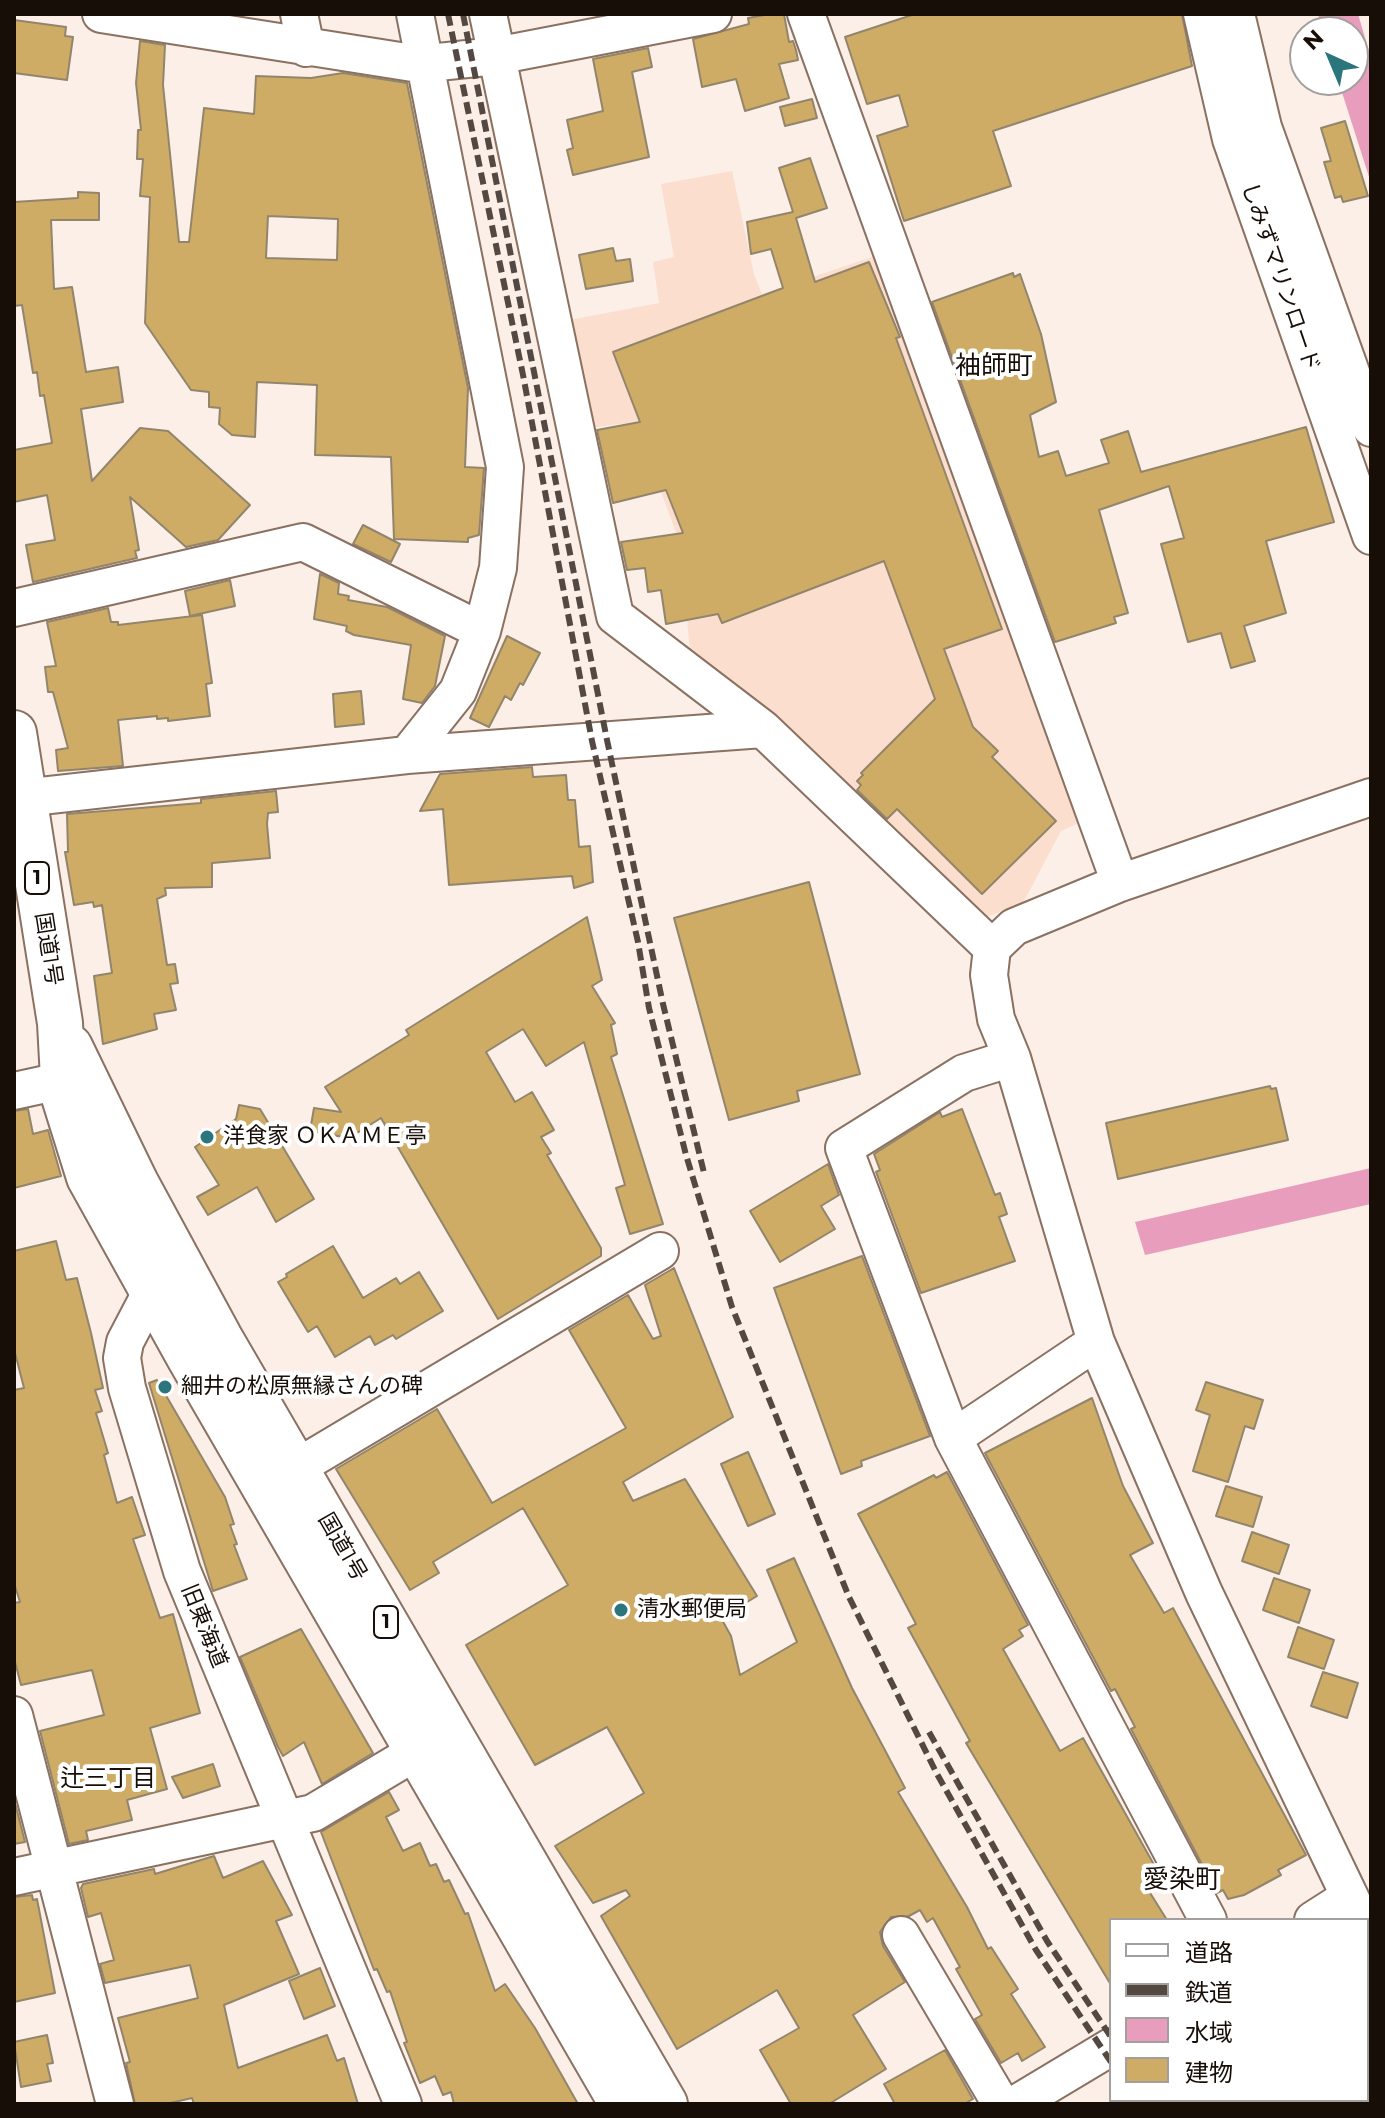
<!DOCTYPE html>
<html>
<head>
<meta charset="utf-8">
<style>
	body { margin:0 }
	#map { position:relative; width:1385px; height:2118px; overflow:hidden; background:#fbefe8; font-family:Montserrat,"Noto Sans JP",sans-serif }
	canvas { display:block }
	.frame { position:absolute; inset:0; border:16px solid #180e08; pointer-events:none }
	.legend { position:absolute; left:1109px; top:1918px; width:260px; height:184px; box-sizing:border-box; background:#fff; border:2px solid #a39f9c; margin:0; padding:10px 14px; list-style:none; font-size:24px; color:#180e08 }
	.legend li { display:flex; align-items:center; gap:16px; height:40px }
	.legend b { width:40px; border:2px solid #a39f9c }
	.north { position:absolute; left:1289px; top:16px; width:80px; height:80px; box-sizing:border-box; background:#fff; border:2px solid #a39f9c; border-radius:50%; rotate:316deg; font-size:22px; font-weight:700; line-height:32px; text-align:center; color:#180e08 }
	.north::after { content:''; display:block; margin:auto; width:28px; height:36px; background:#2b757c; clip-path:polygon(50% 0,100% 100%,50% 72%,0 100%) }
</style>
</head>
<body>
<div id="map">
<canvas width="1385" height="2118"></canvas>
<div class="frame"></div>
<ul class="legend">
<li><b style="height:10px;background:#fff"></b>道路</li>
<li><b style="height:10px;background:#534842"></b>鉄道</li>
<li><b style="height:22px;background:#e99dbd"></b>水域</li>
<li><b style="height:22px;background:#cfac65"></b>建物</li>
</ul>
<div class="north">N</div>
</div>
<script>
const g = document.querySelector('canvas').getContext('2d');
g.lineJoin = 'round';
function paint(path, color) {
  g.fillStyle = color;
  g.fill(path, 'evenodd');
}
function toPath(rows) {
  const path = new Path2D();
  for (const r of rows) {
    path.moveTo(r[0], r[1]);
    for (let i = 2; i < r.length; i += 2) path.lineTo(r[i], r[i + 1]);
  }
  return path;
}
function stroke(path, color, width, dash) {
  g.strokeStyle = color;
  g.lineWidth = width;
  g.lineCap = dash ? 'butt' : 'round';
  g.setLineDash(dash || []);
  g.stroke(path);
}
function drawText(font, color, halo, rows, align = 'center') {
  g.font = font + ' Montserrat,"Noto Sans JP",sans-serif';
  g.lineWidth = 8;
  g.setLineDash([]);
  g.textBaseline = 'middle';
  g.strokeStyle = halo;
  g.fillStyle = color;
  for (const [text, x, y, turn = 0] of rows) {
    g.save();
    g.translate(x, y);
    g.rotate((+turn || 0) * Math.PI / 180);
    g.textAlign = isNaN(turn) ? turn : align;
    if (halo) g.strokeText(text, 0, 0);
    g.fillText(text, 0, 0);
    g.restore();
  }
}
const built = toPath([
	[732,171,754,274,762,294,875,256,1083,821,1061,831,1023,903,979,920,691,662,680,543,635,422,584,429,564,321,659,303,653,262,674,257,661,184]
]);
const water = toPath([
	[1318,14,1358,14,1371,58,1371,183,1338,80,1353,80,1353,32,1323,32],
	[1371,1168,1371,1204,1145,1255,1135,1222]
]);
const building = toPath([
	[770,14,784,14,789,42,793,41,796,50,798,60,779,64,789,98,745,111,736,79,702,87,693,39,749,24,748,18,770,14],
	[915,14,1182,14,1192,66,993,131,1011,186,904,221,877,136,908,126,899,95,867,104,845,37,915,14],
	[14,20,66,27,65,36,73,37,67,80,14,73,14,20],
	[140,41,165,45,163,85,179,242,189,242,204,108,254,114,256,76,311,78,343,73,407,83,468,388,465,467,484,468,479,535,468,538,468,542,394,539,391,457,315,455,317,385,257,382,255,437,232,435,219,424,220,408,209,407,209,392,191,390,145,323,150,197,140,196,143,159,137,159,138,130,141,130,136,83,140,41],
	[268,216,338,219,337,260,266,258,268,216],
	[648,48,652,67,632,72,649,157,573,175,567,150,573,148,567,120,603,111,593,59,648,48],
	[812,99,817,118,785,126,780,107,812,99],
	[1345,121,1368,196,1343,202,1341,196,1335,198,1324,162,1331,161,1321,128,1345,121],
	[810,158,827,208,796,218,815,282,869,262,900,337,896,338,1002,629,944,649,973,727,998,751,992,757,1056,821,982,894,897,809,887,819,857,790,861,785,857,781,863,775,861,773,935,699,884,561,722,623,718,614,666,624,661,590,648,592,645,568,627,570,621,542,683,533,666,490,613,503,597,430,640,422,613,352,783,288,771,249,751,254,747,222,793,212,779,168,810,158],
	[78,192,99,193,99,220,51,220,54,289,72,287,86,372,118,367,123,402,81,409,92,481,140,428,168,431,250,505,218,540,186,547,130,497,139,550,135,551,137,558,33,582,26,545,55,540,47,495,14,502,14,450,52,443,44,395,40,396,37,372,33,373,22,305,14,306,14,202,78,198,78,192],
	[613,248,616,261,630,259,633,281,586,289,579,255,613,248],
	[1013,273,1014,277,1020,274,1041,334,1056,402,1030,415,1039,457,1058,451,1066,476,1109,463,1101,440,1128,431,1141,472,1306,427,1334,522,1266,541,1286,613,1244,626,1255,661,1231,668,1221,633,1188,642,1161,544,1184,538,1169,486,1099,510,1128,613,1114,617,1116,623,1055,642,932,302,1013,273],
	[363,525,400,544,391,562,353,544,363,525],
	[320,574,339,583,338,594,349,596,348,600,387,607,445,636,435,686,422,703,403,699,411,645,354,635,346,631,347,626,314,619,320,574],
	[230,580,235,606,190,616,185,591,230,580],
	[108,608,111,622,118,622,118,625,202,615,212,683,206,684,210,716,168,721,168,718,157,719,157,716,118,720,123,766,58,771,56,750,68,748,53,692,48,692,45,667,56,666,47,622,108,608],
	[507,636,540,653,523,685,520,683,511,700,505,696,489,727,470,718,507,636],
	[361,691,364,724,335,727,333,694,361,691],
	[532,767,533,777,566,775,568,800,575,800,579,847,590,846,593,882,574,888,572,876,449,885,443,809,420,811,440,774,532,767],
	[276,791,278,812,268,813,267,824,270,858,212,863,212,887,165,888,166,895,157,899,167,965,175,964,178,983,170,984,176,1010,154,1014,157,1029,103,1044,94,976,112,973,102,905,94,907,93,902,74,905,65,852,68,852,67,814,201,803,201,799,276,791],
	[809,882,860,1074,797,1091,799,1101,729,1120,674,918,809,882],
	[587,917,602,980,592,986,615,1023,611,1025,617,1054,611,1057,663,1224,630,1234,616,1188,625,1185,584,1042,546,1066,523,1029,486,1052,515,1102,532,1092,554,1130,541,1137,551,1153,547,1155,601,1248,601,1256,498,1319,381,1118,349,1138,310,1131,314,1108,341,1112,325,1087,409,1035,406,1030,587,917],
	[1270,1086,1271,1089,1276,1088,1288,1140,1118,1179,1106,1123,1270,1086],
	[239,1105,260,1109,314,1199,276,1222,257,1187,208,1215,197,1197,219,1185,195,1147,236,1119,239,1105],
	[28,1109,33,1134,48,1130,61,1176,14,1188,14,1111,28,1109],
	[962,1109,995,1195,1000,1193,1007,1214,999,1217,1015,1261,921,1293,876,1172,880,1170,874,1154,940,1112,942,1117,962,1109],
	[828,1164,839,1195,821,1206,835,1229,780,1262,750,1211,828,1164],
	[56,1241,66,1280,77,1278,91,1333,103,1388,95,1390,102,1411,96,1413,108,1453,104,1455,117,1503,132,1497,145,1535,133,1539,160,1618,173,1614,200,1713,150,1728,167,1789,127,1800,132,1820,86,1831,88,1840,69,1844,40,1731,104,1715,92,1670,21,1685,14,1658,14,1603,20,1602,14,1583,14,1390,24,1388,14,1349,14,1251,56,1241],
	[333,1246,363,1298,396,1278,400,1284,419,1272,443,1311,396,1339,393,1335,375,1345,370,1336,335,1357,317,1326,308,1332,278,1282,287,1277,286,1274,333,1246],
	[862,1256,930,1436,861,1461,862,1466,841,1474,774,1288,862,1256],
	[674,1268,733,1417,623,1482,633,1501,685,1479,757,1596,721,1618,731,1636,740,1675,797,1642,767,1570,794,1558,852,1688,905,1788,898,1792,967,1907,988,1949,991,1947,1018,1989,1011,1994,1045,2047,1022,2061,1018,2053,1001,2063,975,2019,982,2015,956,1969,960,1967,933,1918,927,1922,920,1910,909,1916,891,1917,880,1932,883,1946,905,1982,853,2015,886,2069,829,2104,791,2104,760,2050,799,2028,777,1990,677,2049,601,1916,630,1896,626,1890,593,1903,555,1846,644,1793,607,1727,535,1765,466,1645,568,1585,523,1508,433,1562,439,1573,410,1590,336,1469,437,1409,492,1503,626,1428,569,1330,628,1295,653,1339,661,1336,645,1285,674,1268],
	[157,1380,225,1497,234,1524,230,1525,237,1544,234,1545,247,1579,213,1591,149,1383,157,1380],
	[1206,1382,1263,1400,1254,1429,1245,1426,1228,1482,1193,1471,1210,1415,1196,1410,1206,1382],
	[1092,1398,1123,1486,1153,1543,1130,1555,1164,1613,1173,1608,1306,1855,1278,1870,1281,1875,1244,1895,1228,1899,1223,1890,1217,1893,1131,1729,1135,1727,1115,1689,1111,1691,985,1453,1092,1398],
	[748,1452,775,1514,748,1526,721,1464,748,1452],
	[947,1472,1028,1625,1019,1630,1023,1636,1003,1649,1060,1751,1083,1738,1162,1879,1147,1888,1167,1920,1111,1920,1111,1985,966,1743,970,1741,908,1628,916,1624,858,1514,934,1475,936,1478,947,1472],
	[1226,1486,1262,1497,1253,1527,1216,1516,1226,1486],
	[1252,1532,1289,1545,1279,1574,1242,1561,1252,1532],
	[1274,1578,1310,1590,1299,1623,1263,1610,1274,1578],
	[1298,1627,1334,1640,1324,1669,1288,1657,1298,1627],
	[301,1629,373,1753,322,1784,304,1742,283,1756,278,1747,240,1657,301,1629],
	[1323,1672,1358,1683,1347,1718,1311,1706,1323,1672],
	[213,1764,220,1786,183,1798,172,1777,213,1764],
	[389,1792,399,1810,386,1817,403,1851,420,1843,430,1866,436,1864,444,1882,449,1880,465,1914,468,1913,495,1991,505,1984,535,2028,578,2104,454,2104,451,2092,443,2095,435,2076,420,2083,404,2043,407,2042,390,1991,387,1992,377,1969,374,1970,321,1832,389,1792],
	[14,1799,25,1842,14,1844,14,1799],
	[214,1856,223,1878,263,1861,292,1915,276,1921,299,1974,224,2005,238,2068,327,2035,337,2061,344,2058,358,2104,194,2104,192,2098,166,2104,135,2104,126,2063,130,2062,118,2018,198,1998,190,1965,105,1983,100,1964,114,1960,101,1913,88,1917,81,1888,83,1884,154,1869,155,1874,214,1856],
	[32,1895,33,1900,37,1899,55,1993,14,2002,14,1897,32,1895],
	[320,1968,335,2006,304,2019,289,1981,320,1968],
	[47,2035,53,2063,47,2064,51,2081,21,2087,14,2042,47,2035],
	[945,2050,973,2099,964,2104,895,2104,884,2084,945,2050]
]);
const minor = toPath([
	[101,14,419,64,496,56,713,14],
	[299,14,306,48],
	[488,14,615,616,763,729,992,948],
	[806,14,1120,883],
	[1202,14,1231,139,1371,536],
	[1236,14,1263,127,1371,428],
	[14,608,303,542,482,631],
	[407,755,458,691,482,631,498,568,505,467,415,14],
	[14,799,407,755,763,729],
	[1012,1058,964,1073,844,1148,953,1438,1208,1920],
	[14,1091,83,1076],
	[148,1268,147,1300,125,1342,122,1358,127,1388,182,1571,403,2104],
	[953,1438,1096,1342],
	[274,1481,660,1251],
	[14,1715,115,2104],
	[14,1877,313,1813,441,1737],
	[1313,1920,1349,1897],
	[1361,1920,1204,1593,1096,1342,1012,1058,996,1019,989,975,992,948,1014,927,1120,883,1371,797],
	[901,1935,1001,2104],
	[1016,2104,1111,2047]
]);
const highway = toPath([
	[14,733,60,1023,64,1097,89,1177,189,1357,622,2104],
	[70,1047,136,1183,220,1338,665,2104]
]);
const rail = toPath([
	[448,14,523,375,592,741,638,942,649,1008,686,1155,732,1307,849,1597,937,1774,1036,1950,1111,2062],
	[463,14,607,740,663,1004,705,1177],
	[929,1732,1047,1941,1111,2037],
	[1137,2100,1140,2104],
	[1155,2100,1158,2104]
]);
const markers = [
	[207,1137,8,"#2b757c"],
	[165,1387,8,"#2b757c"],
	[621,1610,8,"#2b757c"]
];
const shields = [
	[37,878,24],
	[386,1622,24]
];
const shieldNames = [
	["1",37,878],
	["1",386,1622]
];
const streetNames = [
	["しみずマリンロード",1280,277,71],
	["国道1号",48,949,81],
	["国道1号",342,1547,60],
	["旧東海道",204,1626,68]
];
const poiNames = [
	["洋食家 ＯＫＡＭＥ亭",223,1137],
	["細井の松原無縁さんの碑",181,1387],
	["清水郵便局",637,1610]
];
const neighbourhoodNames = [
	["辻三丁目",108,1779]
];
const quarterNames = [
	["袖師町",994,366],
	["愛染町",1182,1880]
];
paint(built, '#fbdecd');
paint(water, '#e99dbd');
paint(building, '#cfac65');
stroke(building, '#92856b', 2);
stroke(minor, '#8a7161', 40);
stroke(highway, '#8a7161', 48);
stroke(minor, '#fff', 36);
stroke(highway, '#fff', 44);
stroke(rail, '#534842', 6, [12, 6]);
for (const [x, y, r, color] of markers) {
  const dot = new Path2D();
  dot.arc(x, y, r, 0, 2 * Math.PI);
  g.fillStyle = color;
  g.fill(dot);
  stroke(dot, '#fff', 3);
}
for (const [x, y, w] of shields) {
  const box = new Path2D();
  box.roundRect(x - w / 2, y - 16, w, 32, 6);
  g.fillStyle = '#fff';
  g.fill(box);
  stroke(box, '#180e08', 2);
}
drawText('bold 20px', '#180e08', null, shieldNames);
drawText('22px', '#180e08', '#fff', streetNames);
drawText('22px', '#180e08', '#fff', poiNames, 'left');
drawText('24px', '#180e08', '#fff', neighbourhoodNames);
drawText('26px', '#180e08', '#fff', quarterNames);
</script>
</body>
</html>
